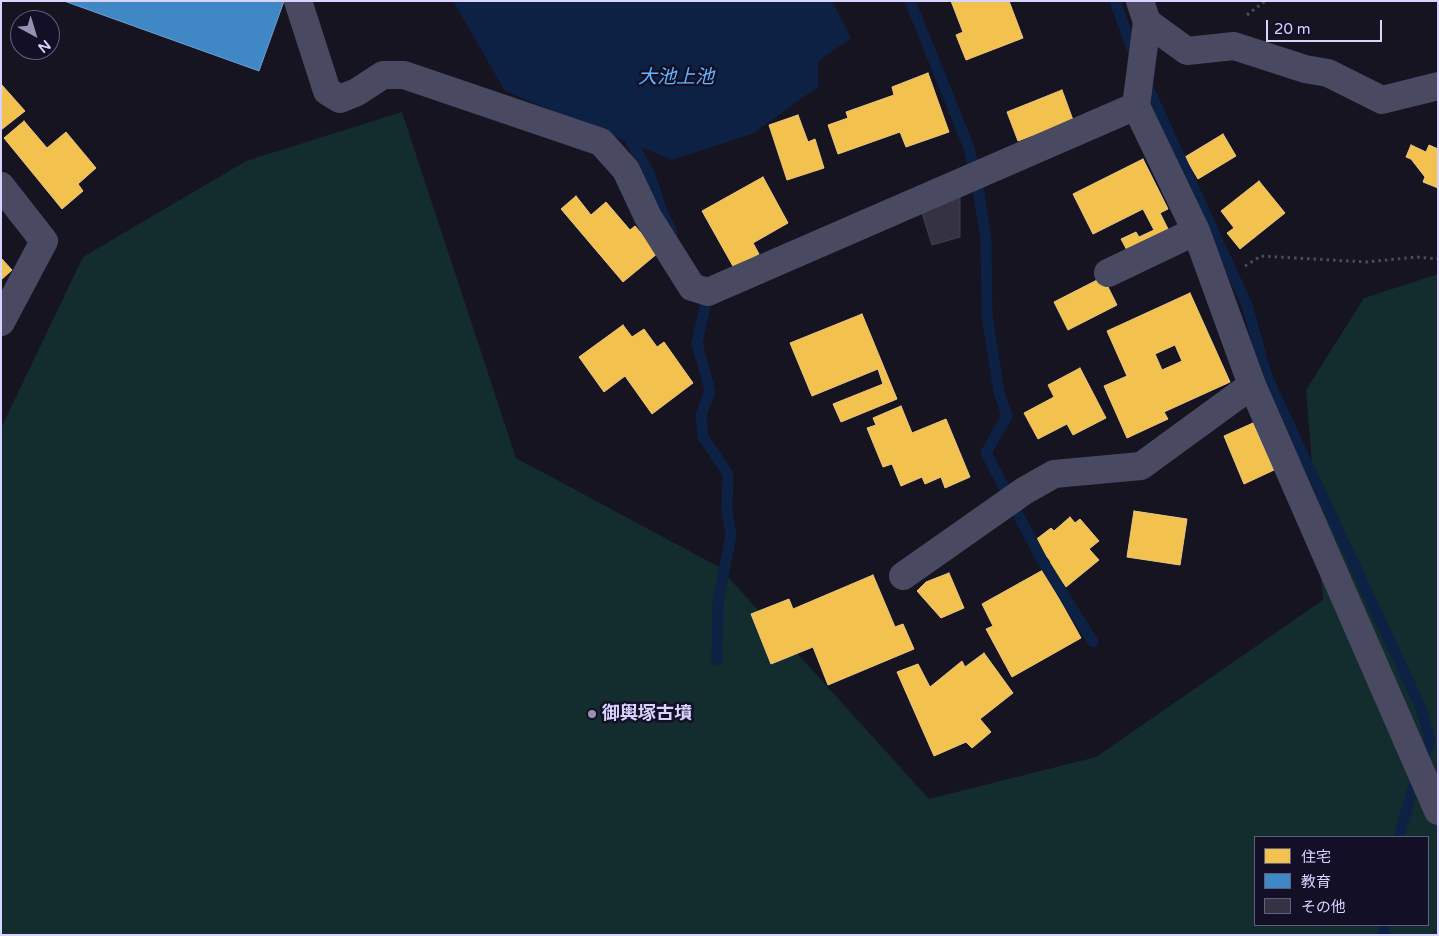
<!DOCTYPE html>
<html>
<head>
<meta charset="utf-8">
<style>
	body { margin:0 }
	#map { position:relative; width:1439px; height:936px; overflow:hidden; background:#161421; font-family:"Varela Round","Noto Sans JP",sans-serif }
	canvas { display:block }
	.frame { position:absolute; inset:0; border:2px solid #d9d4ff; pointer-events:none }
	.legend { position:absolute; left:1254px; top:836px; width:175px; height:90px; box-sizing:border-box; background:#130f26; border:1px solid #625e7d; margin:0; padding:6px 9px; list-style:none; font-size:15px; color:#d9d4ff }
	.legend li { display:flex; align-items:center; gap:10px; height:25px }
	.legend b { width:25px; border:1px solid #625e7d }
	.north { position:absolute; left:10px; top:10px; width:50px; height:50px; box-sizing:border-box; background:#130f26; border:1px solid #625e7d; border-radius:50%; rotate:141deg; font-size:14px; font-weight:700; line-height:20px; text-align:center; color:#d9d4ff }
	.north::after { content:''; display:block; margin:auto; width:18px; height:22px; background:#9591b1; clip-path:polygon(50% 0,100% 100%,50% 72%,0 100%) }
	.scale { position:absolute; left:1266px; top:20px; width:116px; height:22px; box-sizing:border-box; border:2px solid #d9d4ff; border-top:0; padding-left:6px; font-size:15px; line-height:18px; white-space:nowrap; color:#d9d4ff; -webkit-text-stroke:4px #130f26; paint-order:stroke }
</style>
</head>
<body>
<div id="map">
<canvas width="1439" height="936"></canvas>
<div class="frame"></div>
<ul class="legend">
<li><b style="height:14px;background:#f2c14e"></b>住宅</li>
<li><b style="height:14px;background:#3f88c5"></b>教育</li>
<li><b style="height:14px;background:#343243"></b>その他</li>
</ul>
<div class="north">N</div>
<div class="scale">20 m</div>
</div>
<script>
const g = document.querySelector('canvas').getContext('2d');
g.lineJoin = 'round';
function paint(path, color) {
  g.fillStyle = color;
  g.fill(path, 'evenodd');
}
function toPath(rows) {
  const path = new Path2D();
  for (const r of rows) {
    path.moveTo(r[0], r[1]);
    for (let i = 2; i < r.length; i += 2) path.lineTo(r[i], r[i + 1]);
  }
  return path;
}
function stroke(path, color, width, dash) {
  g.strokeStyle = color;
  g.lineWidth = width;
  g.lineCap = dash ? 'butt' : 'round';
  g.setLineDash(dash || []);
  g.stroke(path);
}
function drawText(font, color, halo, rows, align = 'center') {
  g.font = font + ' "Varela Round","Noto Sans JP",sans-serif';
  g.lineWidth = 5;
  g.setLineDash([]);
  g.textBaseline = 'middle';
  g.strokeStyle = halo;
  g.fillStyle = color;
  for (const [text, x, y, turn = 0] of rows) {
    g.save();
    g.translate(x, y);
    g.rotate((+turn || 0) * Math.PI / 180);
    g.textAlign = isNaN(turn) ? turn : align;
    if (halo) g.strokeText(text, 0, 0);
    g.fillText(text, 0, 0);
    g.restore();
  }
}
const green = toPath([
	[402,112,516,458,719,567,929,799,1096,757,1323,600,1306,390,1364,298,1438,274,1438,935,1,935,1,428,83,257,246,161],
	[1255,837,1428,837,1428,925,1255,925]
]);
const water = toPath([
	[453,1,832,1,851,38,818,62,818,87,752,134,672,160,505,91]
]);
const homes = toPath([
	[951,1,1009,1,1023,38,966,60,956,35,963,32,951,1],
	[928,73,949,132,906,147,900,132,838,154,828,125,848,118,846,112,894,95,892,87,928,73],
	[1,84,25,111,1,130,1,84],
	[1062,90,1073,120,1018,141,1007,112,1062,90],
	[798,115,808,142,815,139,824,168,787,180,769,125,798,115],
	[24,121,47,148,66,132,96,168,78,184,83,191,62,209,4,138,24,121],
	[1223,134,1236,156,1198,179,1185,157,1223,134],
	[1411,145,1426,152,1429,145,1438,149,1438,188,1423,182,1425,177,1411,159,1406,157,1411,145],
	[1143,159,1168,209,1160,213,1170,233,1129,254,1121,239,1136,232,1139,237,1154,230,1143,209,1093,234,1073,194,1143,159],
	[763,177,788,223,753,243,759,254,734,268,702,211,763,177],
	[1259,181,1285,213,1240,249,1227,233,1234,228,1221,211,1259,181],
	[576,196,591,215,606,202,630,230,635,226,658,253,623,282,561,209,576,196],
	[1,258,12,270,1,280,1,258],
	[1103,277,1117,305,1068,330,1054,302,1103,277],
	[1190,293,1230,382,1164,412,1168,419,1127,438,1104,386,1127,376,1107,331,1190,293],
	[1175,345,1182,361,1162,370,1155,354,1175,345],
	[862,314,897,399,841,422,833,404,883,384,878,369,812,396,790,343,862,314],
	[623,325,632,337,644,329,657,347,664,342,693,383,652,414,625,376,604,392,579,357,623,325],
	[1080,368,1106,418,1073,435,1067,424,1038,439,1024,413,1054,397,1048,385,1080,368],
	[901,406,912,433,946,419,970,477,945,488,941,477,925,484,922,477,901,486,892,464,883,467,867,428,876,425,873,418,901,406],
	[1253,423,1274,470,1244,484,1224,436,1253,423],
	[1134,511,1187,519,1180,565,1127,557,1134,511],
	[1070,517,1075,523,1080,519,1099,541,1089,549,1099,560,1066,587,1048,564,1051,562,1034,541,1051,528,1054,531,1070,517],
	[1043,570,1081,638,1012,677,986,629,993,626,982,604,1043,570],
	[949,573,964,608,941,618,917,591,926,582,949,573],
	[873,575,895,627,903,624,914,649,828,685,813,647,771,664,751,614,789,599,793,609,873,575],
	[984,653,1013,693,980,719,991,732,972,748,966,742,934,756,897,672,918,664,930,687,962,661,965,667,984,653]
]);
const schools = toPath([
	[64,1,284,1,259,71,64,1]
]);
const stream = toPath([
	[910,1,969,148,978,189,986,239,987,316,999,392,1007,416,986,453,1042,560,1093,642],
	[1115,1,1136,60],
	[1145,81,1247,305,1267,377,1421,708,1430,739,1410,798,1399,837],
	[632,143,649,173,661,209,672,233],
	[702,290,705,307,697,343,710,391,701,415,703,437,728,474,727,511,731,535,718,602,717,660],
	[1384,935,1384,925]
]);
const building = toPath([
	[960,192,960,237,932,245,920,207,960,192]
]);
const path = toPath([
	[1247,15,1265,1],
	[1245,266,1261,256,1366,262,1417,257,1438,259]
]);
const minor = toPath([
	[298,1,327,91,340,99,357,92,383,75,404,75,601,142,626,170,648,217,692,287,708,292,1136,106],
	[1140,1,1147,22,1136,106,1196,231,1252,385,1438,811],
	[1147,22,1187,51,1234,46,1305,69,1328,73,1382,100,1438,86],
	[1,186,44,241,1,322],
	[1108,273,1196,231],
	[903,576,1024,491,1054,474,1141,466,1252,385]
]);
const markers = [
	[592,714,5,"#9591b1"]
];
const poiNames = [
	["御輿塚古墳",602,714]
];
const waterNames = [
	["大池上池",676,78]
];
paint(green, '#132c2d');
paint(water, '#0d2144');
paint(homes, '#f2c14e');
stroke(homes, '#eac783', 1);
paint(schools, '#3f88c5');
stroke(schools, '#6d9fd6', 1);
stroke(stream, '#0d2144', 11);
paint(building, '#343243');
stroke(building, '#433f54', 1);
stroke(path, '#44505f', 3, [2.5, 4]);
stroke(minor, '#4a4962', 28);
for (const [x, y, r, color] of markers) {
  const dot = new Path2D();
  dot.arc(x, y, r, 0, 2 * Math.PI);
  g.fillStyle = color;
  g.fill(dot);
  stroke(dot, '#130f26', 2);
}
drawText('bold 18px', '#d9d4ff', '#130f26', poiNames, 'left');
drawText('italic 19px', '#62b6ff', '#130f26', waterNames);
</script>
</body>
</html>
